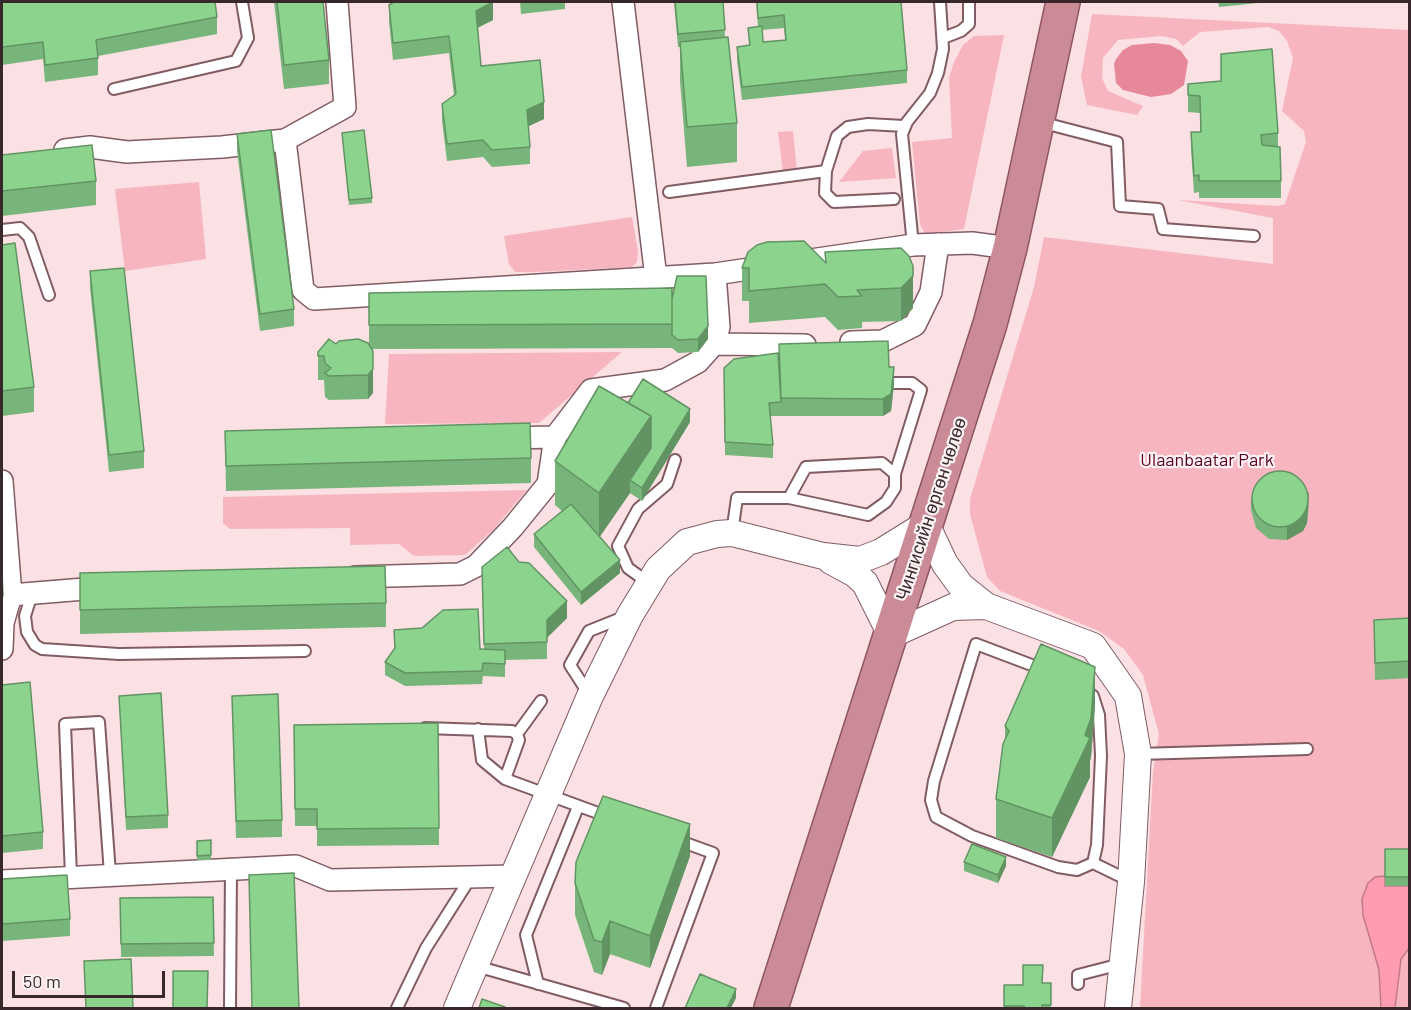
<!DOCTYPE html>
<html>
<head>
<meta charset="utf-8">
<style>
	body { margin:0 }
	#map { position:relative; width:1411px; height:1010px; overflow:hidden; background:#fbe0e4; font-family:Barlow,sans-serif }
	canvas { display:block }
	.frame { position:absolute; inset:0; border:3px solid #39282b; pointer-events:none }
	.scale { position:absolute; left:12px; top:971px; width:153px; height:27px; box-sizing:border-box; border:3px solid #39282b; border-top:0; padding-left:8px; font-size:18px; line-height:21px; white-space:nowrap; color:#39282b; -webkit-text-stroke:4px #fbf2f4; paint-order:stroke }
</style>
</head>
<body>
<div id="map">
<canvas width="1411" height="1010"></canvas>
<div class="frame"></div>
<div class="scale">50 m</div>
</div>
<script>
const g = document.querySelector('canvas').getContext('2d');
g.lineJoin = 'round';
function paint(path, color) {
  g.fillStyle = color;
  g.fill(path, 'evenodd');
}
function toPath(rows) {
  const path = new Path2D();
  for (const r of rows) {
    if (r.length === 3) {
      path.moveTo(r[0] + r[2], r[1]);
      path.arc(r[0], r[1], r[2], 0, 2 * Math.PI);
      continue;
    }
    path.moveTo(r[0], r[1]);
    for (let i = 2; i < r.length; i += 2) path.lineTo(r[i], r[i + 1]);
  }
  return path;
}
function stroke(path, color, width, dash) {
  g.strokeStyle = color;
  g.lineWidth = width;
  g.lineCap = dash ? 'butt' : 'round';
  g.setLineDash(dash || []);
  g.stroke(path);
}
function drawText(font, color, halo, rows, align = 'center') {
  g.font = font + ' Barlow,sans-serif';
  g.lineWidth = 4.5;
  g.setLineDash([]);
  g.textBaseline = 'middle';
  g.strokeStyle = halo;
  g.fillStyle = color;
  for (const [text, x, y, turn = 0] of rows) {
    g.save();
    g.translate(x, y);
    g.rotate((+turn || 0) * Math.PI / 180);
    g.textAlign = isNaN(turn) ? turn : align;
    if (halo) g.strokeText(text, 0, 0);
    g.fillText(text, 0, 0);
    g.restore();
  }
}
const green = toPath([
	[1092,14,1409,30,1409,1008,1140,1008,1153,772,1159,734,1143,675,1124,649,1099,631,1000,591,987,577,970,514,970,499,1034,287,1044,237,1273,264,1273,218,1178,200,1278,206,1285,204,1306,142,1304,131,1282,111,1293,58,1287,41,1279,31,1268,27,1200,32,1183,46,1176,39,1161,36,1118,40,1103,58,1102,78,1108,91,1143,106,1137,115,1087,105,1081,77],
	[1004,35,964,229,925,234,920,224,912,142,952,138,949,78,954,62,963,45,974,36],
	[793,131,797,171,783,173,778,132],
	[892,148,896,178,839,182,863,151],
	[199,182,206,259,125,271,115,189],
	[632,217,638,252,637,262,632,267,536,272,515,272,509,264,504,236],
	[622,352,539,423,385,424,389,354],
	[527,490,492,531,465,555,414,556,399,544,350,545,350,528,230,529,223,523,223,497]
]);
const forest = toPath([
	[1154,43,1170,45,1181,51,1188,61,1184,85,1171,94,1151,97,1123,90,1116,83,1114,64,1116,59,1123,50,1132,45]
]);
const water = toPath([
	[1385,876,1385,886,1409,886,1409,948,1401,959,1395,1008,1381,1008,1379,970,1363,915,1362,899,1368,883,1375,877,1385,876]
]);
const service = toPath([
	[943,38,961,31,969,24,969,2],
	[114,89,236,61,248,38,242,2],
	[1040,122,1117,142,1120,206,1158,209,1163,229,1254,236],
	[669,192,826,171],
	[894,199,834,202,825,193,826,171,837,136,848,127,868,124,904,126],
	[2,230,20,228,29,237,49,295],
	[913,245,902,134,907,122,930,93,938,73,943,49,940,2],
	[893,383,912,383,921,390,895,474],
	[732,533,737,498,789,498,868,515,886,502,895,488,895,474,882,463,806,467,789,498],
	[647,587,639,576,628,568,618,546,638,509,667,484,675,460],
	[32,594,25,616,27,632,35,645,42,649,119,654,305,651],
	[976,644,1058,675,1078,684,1093,696,1099,715,1101,756,1097,845,1093,863,1077,870,1058,867,972,836,936,817,931,800,934,781,976,644],
	[590,696,570,665,589,631,624,617],
	[425,728,512,731,517,734,519,740,505,779,609,817],
	[478,729,482,760,505,779],
	[517,734,541,701],
	[1139,754,1307,749],
	[1093,863,1130,881],
	[71,876,65,724,99,722,110,874],
	[476,966,624,1008],
	[538,984,526,935,578,807],
	[1078,984,1078,975,1121,964],
	[230,1008,231,869],
	[397,1008,426,948,471,877],
	[656,1008,713,853,677,840]
]);
const minor = toPath([
	[623,2,656,278],
	[285,140,303,290,314,299,715,274,913,245,972,243,1010,248],
	[65,150,90,147,127,152,222,147,285,140,345,107,337,2],
	[851,342,883,341,915,325,931,292,938,244],
	[714,344,805,345],
	[502,438,555,437],
	[2,481,11,595,109,587],
	[355,577,460,574,476,566,513,527,548,484,555,437,591,390,665,380,698,362,714,344,719,327,715,274],
	[2,649,3,623,11,595],
	[2,881,296,866,330,880,514,876]
]);
const tertiary = toPath([
	[831,561,855,574,865,583,891,635,953,607,986,606],
	[457,1008,590,696,630,615,658,569,687,542,717,534,732,533,823,556,860,560,881,552,926,524,945,564,961,586,986,606,1093,646,1128,696,1138,754,1131,882,1118,1008]
]);
const trunk = toPath([
	[771,1008,990,324,1010,248,1063,2]
]);
const wall = toPath([
	[2,2,217,17,217,34,98,56,98,75,45,82,43,59,2,65],
	[274,2,323,2,329,60,329,84,284,89],
	[520,2,565,2,565,9,521,14],
	[674,2,723,2,725,37,737,123,737,162,687,167,680,81,680,47,678,47],
	[756,2,901,2,907,70,907,83,742,100,737,60,737,47,749,45,748,28,758,27],
	[784,28,785,40,763,42,762,30],
	[1218,2,1268,2,1219,7],
	[389,5,493,20,478,28,481,66,544,119,528,126,530,147,530,164,492,167,483,157,447,161,442,121,442,104,454,96,449,53,393,60,389,22],
	[1188,84,1278,133,1278,147,1281,181,1281,198,1199,198,1199,192,1194,193,1191,149,1191,132,1200,132,1200,113,1188,112],
	[342,133,372,198,372,203,349,205],
	[237,134,294,309,294,326,260,331,237,151],
	[2,155,96,181,96,205,2,216],
	[2,245,34,387,34,412,2,416],
	[901,248,913,308,901,321,862,322,862,328,838,330,825,317,749,323,749,301,742,301,742,268,825,262,825,252],
	[90,271,144,451,144,468,109,472,90,288],
	[369,293,672,299,708,339,698,352,678,353,672,348,372,349,373,393,368,399,329,400,325,397,324,380,318,380,318,352,336,344,369,344],
	[889,367,894,384,891,411,883,416,770,416,773,445,773,458,725,455,724,368],
	[628,403,690,422,642,501,630,493,599,537,620,573,581,605,534,547,534,534,562,511,555,505,555,461],
	[225,431,531,458,531,483,226,491],
	[1251,497,1309,505,1307,523,1303,531,1287,540,1269,539,1256,528,1251,510],
	[519,562,567,618,547,637,547,659,505,660,505,677,483,676,482,684,405,686,385,675,385,662,395,649,394,630,484,649,482,567],
	[2,573,3,596,3,613,2,613],
	[80,573,386,603,386,627,80,634],
	[1410,618,1410,678,1375,680,1374,620],
	[2,685,43,832,43,849,2,853],
	[119,696,168,815,168,828,126,830],
	[232,696,282,820,282,837,236,838],
	[1095,706,1091,757,1090,761,1090,777,1052,857,996,838,996,799,1005,738,1005,726],
	[438,723,439,845,317,846,317,826,295,826,294,725],
	[211,840,211,860,197,860,197,841],
	[1385,849,1410,849,1410,886,1385,886],
	[690,856,650,968,610,954,602,975,594,972,575,915,575,883],
	[964,862,1006,866,998,883,964,871],
	[2,879,70,919,70,936,2,941],
	[213,897,214,956,121,957,120,898],
	[1043,983,1051,983,1051,1008,1004,1008,1004,985,1023,985]
]);
const shadedWall = toPath([
	[493,2,493,20,476,28,476,11],
	[544,102,544,119,527,127,527,110],
	[913,266,913,308,901,321,901,288],
	[708,326,708,339,698,352,698,339],
	[894,367,894,384,891,411,883,416,883,399],
	[373,369,373,393,368,399,368,375],
	[690,409,690,422,642,501,642,488],
	[651,416,651,461,630,480,630,493,599,538,599,493],
	[1309,492,1307,523,1303,531,1287,540,1287,527],
	[620,560,620,573,581,605,581,592],
	[567,601,567,618,547,638,547,620],
	[1095,667,1095,706,1091,757,1090,761,1090,777,1052,857,1052,818,1085,735],
	[690,824,690,856,650,968,650,936],
	[1006,857,1006,866,998,883,998,875],
	[610,921,610,954,602,975,602,942],
	[736,989,736,998,731,1008,727,1008]
]);
const building = toPath([
	[2,2,215,2,217,17,96,40,98,58,45,65,43,42,2,47,2,2],
	[277,2,323,2,329,60,284,65,277,2],
	[394,2,493,2,476,11,481,66,540,60,544,102,527,110,530,147,492,150,483,140,447,144,442,104,456,94,449,36,393,43,389,5,394,2],
	[675,2,723,2,725,30,678,34,675,2],
	[757,2,901,2,907,70,742,87,737,47,750,45,748,28,762,26,763,42,786,40,784,15,758,18,757,2],
	[728,37,737,123,687,127,680,42,728,37],
	[1272,49,1278,133,1261,135,1262,145,1280,147,1281,181,1199,181,1199,175,1194,176,1191,132,1201,132,1200,96,1188,95,1188,84,1221,81,1221,54,1272,49],
	[271,130,294,309,260,314,237,134,271,130],
	[364,130,372,198,349,200,342,133,364,130],
	[92,145,96,181,2,191,2,155,92,145],
	[804,241,826,263,825,252,901,248,909,256,913,266,913,276,901,288,857,290,862,296,838,297,825,284,749,291,749,268,742,268,748,252,757,245,767,242,804,241],
	[15,243,34,387,2,391,2,245,15,243],
	[124,268,144,451,109,455,90,271,124,268],
	[677,276,706,276,708,326,698,339,678,340,672,335,672,299,677,276],
	[672,288,672,324,369,325,369,293,672,288],
	[329,339,336,344,339,341,358,339,368,343,373,351,373,369,368,375,329,376,325,373,331,368,325,363,324,356,318,356,318,352,329,339],
	[888,341,889,367,894,367,891,394,883,399,781,398,779,344,888,341],
	[778,353,781,402,769,403,773,445,725,442,724,368,734,359,778,353],
	[643,379,690,409,642,488,630,480,651,448,651,416,628,403,643,379],
	[599,386,651,416,599,493,555,461,599,386],
	[530,423,531,458,226,466,225,431,530,423],
	[1280,499,28],
	[571,504,620,560,581,592,534,534,571,504],
	[507,547,519,562,529,563,567,601,547,620,547,642,484,644,482,567,507,547],
	[385,566,386,603,80,610,80,573,385,566],
	[2,573,3,596,2,596,2,573],
	[478,609,480,649,505,650,505,664,483,663,482,671,405,673,385,662,395,648,394,630,422,628,443,610,478,609],
	[1410,618,1410,661,1375,663,1374,620,1410,618],
	[1041,644,1095,667,1091,718,1085,735,1090,738,1052,818,996,799,1003,744,1009,731,1005,726,1041,644],
	[30,682,43,832,2,836,2,685,30,682],
	[161,693,168,815,126,817,119,696,161,693],
	[278,694,282,820,236,821,232,696,278,694],
	[438,723,439,828,317,829,317,809,295,809,294,725,438,723],
	[603,796,690,824,650,936,610,921,602,942,594,940,575,883,576,862,603,796],
	[211,840,211,855,197,856,197,841,211,840],
	[972,844,1006,857,998,875,964,862,972,844],
	[1385,849,1410,849,1410,877,1385,877,1385,849],
	[294,873,299,1008,252,1008,249,875,294,873],
	[67,875,70,919,2,924,2,879,67,875],
	[213,897,214,943,121,944,120,898,213,897],
	[131,959,133,1008,86,1008,84,961,131,959],
	[1023,965,1043,965,1042,983,1051,983,1051,1005,1042,1005,1042,1008,1024,1008,1024,1006,1004,1006,1004,985,1023,985,1023,965],
	[173,971,208,971,207,1008,173,1008,173,971],
	[700,974,736,989,727,1008,685,1008,700,974],
	[482,999,505,1007,504,1008,479,1008,482,999]
]);
const parkNames = [
	["Ulaanbaatar Park",1207,460]
];
const streetNames = [
	["Чингисийн өргөн чөлөө",931,509,-72]
];
paint(green, '#f7b5c0');
paint(forest, '#e7879a');
paint(water, '#ff9caf');
stroke(water, '#c47987', 1.5);
stroke(service, '#815c62', 14);
stroke(minor, '#815c62', 24);
stroke(tertiary, '#815c62', 28);
stroke(trunk, '#8f5660', 36);
stroke(service, '#fff', 10);
stroke(minor, '#fff', 21);
stroke(tertiary, '#fff', 26);
stroke(trunk, '#ca8b97', 33);
paint(wall, '#78b57a');
paint(shadedWall, '#629463');
paint(building, '#8cd38e');
stroke(building, '#629463', 1.5);
drawText('18px', '#580020', '#fbf2f4', parkNames);
drawText('18px', '#39282b', '#fbf2f4', streetNames);
</script>
</body>
</html>
